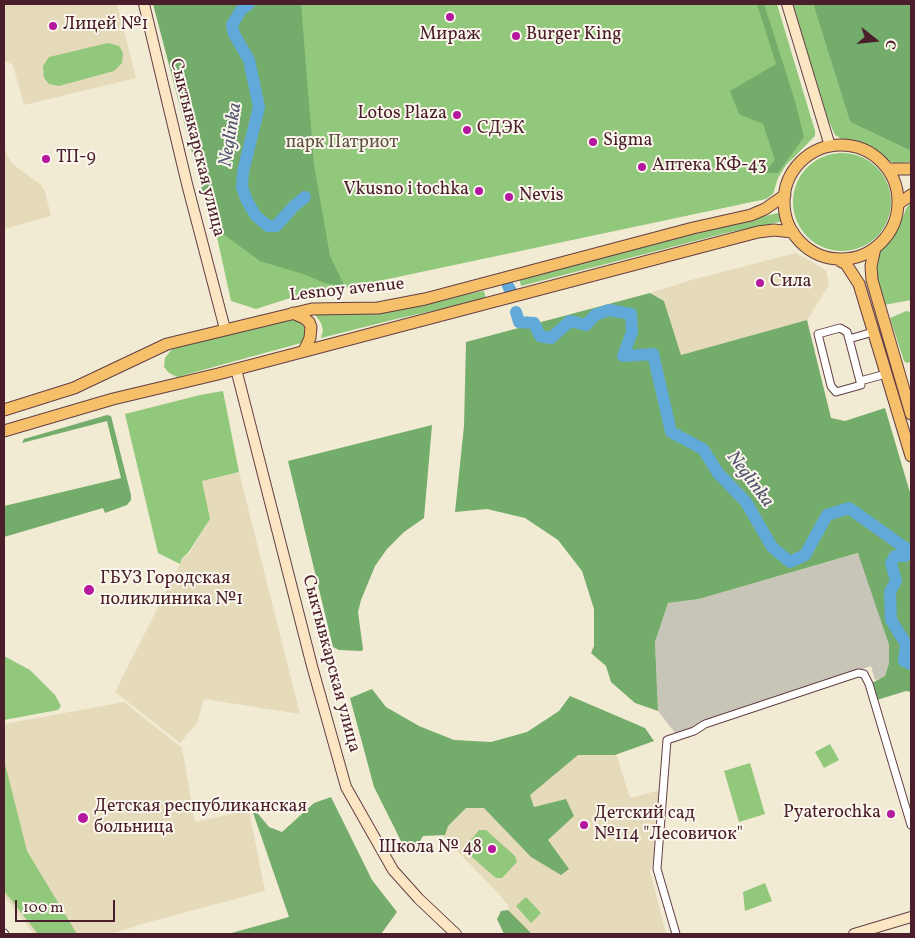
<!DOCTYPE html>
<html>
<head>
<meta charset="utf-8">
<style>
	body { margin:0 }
	#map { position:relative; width:915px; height:938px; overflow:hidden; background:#f2ebd4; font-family:Vollkorn,serif }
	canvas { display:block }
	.frame { position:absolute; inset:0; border:5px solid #4a1f2b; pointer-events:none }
	.north { position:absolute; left:850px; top:15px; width:50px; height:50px; -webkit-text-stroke:4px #fbf7ec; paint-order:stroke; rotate:106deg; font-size:14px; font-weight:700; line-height:20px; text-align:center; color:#4a1f2b }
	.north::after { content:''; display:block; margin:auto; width:18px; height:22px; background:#4a1f2b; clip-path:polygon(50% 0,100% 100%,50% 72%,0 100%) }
	.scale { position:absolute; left:15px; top:900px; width:100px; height:22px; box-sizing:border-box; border:2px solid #4a1f2b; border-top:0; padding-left:6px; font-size:15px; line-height:18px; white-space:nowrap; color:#4a1f2b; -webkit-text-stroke:4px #fbf7ec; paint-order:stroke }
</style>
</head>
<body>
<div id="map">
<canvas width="915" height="938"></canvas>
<div class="frame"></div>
<div class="north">С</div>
<div class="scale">100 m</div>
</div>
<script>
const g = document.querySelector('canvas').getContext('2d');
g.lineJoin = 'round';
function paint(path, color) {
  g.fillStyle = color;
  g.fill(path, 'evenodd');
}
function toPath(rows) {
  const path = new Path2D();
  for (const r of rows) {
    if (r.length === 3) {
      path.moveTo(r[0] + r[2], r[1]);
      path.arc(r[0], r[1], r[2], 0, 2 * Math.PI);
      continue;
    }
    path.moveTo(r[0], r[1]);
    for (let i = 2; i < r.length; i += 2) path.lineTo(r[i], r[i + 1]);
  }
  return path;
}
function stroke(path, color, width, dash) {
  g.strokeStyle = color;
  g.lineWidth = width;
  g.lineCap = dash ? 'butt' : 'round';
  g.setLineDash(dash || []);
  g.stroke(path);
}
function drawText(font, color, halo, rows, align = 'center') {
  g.font = font + ' Vollkorn,serif';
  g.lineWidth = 4;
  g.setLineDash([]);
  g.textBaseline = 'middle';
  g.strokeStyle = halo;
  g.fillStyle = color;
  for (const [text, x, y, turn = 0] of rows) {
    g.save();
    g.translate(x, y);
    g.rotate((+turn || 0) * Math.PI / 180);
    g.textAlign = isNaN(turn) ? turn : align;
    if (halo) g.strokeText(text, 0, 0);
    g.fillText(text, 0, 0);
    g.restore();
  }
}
const built = toPath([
	[4,4,117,4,136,78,24,105,13,65,4,60],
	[4,146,7,156,14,165,41,185,45,192,51,216,4,229],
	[796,253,826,270,829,285,807,320,681,355,664,301,650,293,691,280],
	[239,472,300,714,204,699,197,723,180,743,115,692,183,558,189,554,210,519,202,481],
	[124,702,182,748,195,822,249,810,265,891,142,924,111,934,34,934,4,896,4,724],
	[611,737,630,798,660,790,656,852,650,871,666,934,515,934,508,905,497,892,433,826,466,799]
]);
const industrial = toPath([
	[859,553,889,645,889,663,885,677,875,680,871,666,676,734,658,711,655,642,668,603,699,599]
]);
const green = toPath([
	[157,4,777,4,815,131,815,136,786,165,778,178,773,194,766,199,355,286,287,299,256,309,231,301,199,155],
	[792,4,813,4,850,122,911,151,911,162,895,163,889,161,876,151,858,143,845,141,835,135,828,119],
	[108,43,119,46,123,53,122,63,114,71,59,86,49,84,44,78,43,66,49,57],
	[842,202,49],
	[911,202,911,300,884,305,877,279,877,268,879,259,877,256,898,230,906,209],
	[782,212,784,221,726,233,521,286,519,277],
	[484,291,486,299,396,319,321,338,323,330,321,323,314,313,381,311],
	[906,311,910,312,911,318,911,362,907,363,904,361,890,318],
	[294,316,305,320,308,334,301,343,177,377,169,373,164,367,165,358,172,349],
	[223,391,239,472,202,481,210,519,188,553,182,558,180,564,158,553,125,414,200,395],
	[4,656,30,670,55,695,61,706,58,710,4,720],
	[830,744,839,760,824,768,815,752],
	[4,760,27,851,77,934,38,934,4,891],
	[750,763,765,814,739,822,724,771],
	[479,830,486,830,515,856,517,862,502,878,496,878,466,852,466,846],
	[765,883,772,901,745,911,743,892],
	[526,897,541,913,531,923,516,906]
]);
const forest = toPath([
	[153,4,301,4,314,165,330,256,345,287,325,283,303,274,260,261,212,226,195,164],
	[757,4,764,4,795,101,804,137,778,173,764,173,775,160,763,124,739,114,730,91,776,64],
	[813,4,911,4,911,151,850,122],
	[650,293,664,301,681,355,807,320,831,418,845,421,885,408,911,496,911,692,906,691,877,700,872,683,885,676,889,663,889,645,858,553,699,599,668,603,655,642,658,711,635,703,611,682,606,666,591,653,594,646,594,609,582,571,558,540,525,518,487,509,455,512,464,426,466,342],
	[107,415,111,416,131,495,131,500,127,505,105,513,103,508,4,537,4,506,121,478,107,421,22,443,24,439],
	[432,425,424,518,404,532,387,549,375,566,361,600,358,612,363,649,362,651,339,650,333,647,332,643,288,461],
	[372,689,386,707,419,726,454,740,491,742,527,732,559,711,570,696,645,728,654,741,615,755,578,755,530,795,534,807,566,799,574,816,548,840,569,869,561,875,531,857,484,808,466,808,448,826,445,835,423,836,417,846,403,845,374,787,350,698],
	[331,797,372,880,397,912,381,934,228,934,289,917,250,804,269,827,282,832,314,803],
	[508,910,532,934,504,934,497,919,501,911]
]);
const river = toPath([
	[249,4,241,10,232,25,234,34,249,60,259,107,243,172,242,187,247,201,256,216,268,226,276,226,294,206,305,197],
	[508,286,511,291],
	[516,312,519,322,534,323,540,336,551,338,570,321,586,325,595,315,609,310,631,314,632,332,623,356,653,354,671,432,703,449,718,473,746,502,772,547,790,562,805,555,827,515,849,508,908,550,905,556,895,556,891,563,896,581,890,592,891,620,906,644,904,661,911,664]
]);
const street = toPath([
	[849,339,847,332,840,328,818,334,831,386,836,392,861,385,849,339,873,332],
	[860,381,886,374],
	[4,933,5,934],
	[676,934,657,869,667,740,694,731,705,724,858,673,864,674,869,684,911,825]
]);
const secondary = toPath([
	[144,4,187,184,225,329],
	[787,4,830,146],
	[236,369,312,666,346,787,393,870,419,899,456,934],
	[854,934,911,917]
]);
const primary = toPath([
	[841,202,57],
	[888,169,911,169],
	[898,204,911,195],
	[875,248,871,266,872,280,911,414],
	[837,259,846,264,859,284,911,456],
	[293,313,304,318,309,322,311,327,310,338,304,351],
	[4,410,74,388,167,344,312,309,378,308,425,299,693,228,751,215,765,209,785,195],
	[4,431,113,399,218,374,758,232,774,230,793,232]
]);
const markers = [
	[450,17,5,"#b5179e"],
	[53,26,5,"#b5179e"],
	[516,36,5,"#b5179e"],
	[457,115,5,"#b5179e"],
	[467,130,5,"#b5179e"],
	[593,142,5,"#b5179e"],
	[46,159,5,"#b5179e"],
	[642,167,5,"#b5179e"],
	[479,191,5,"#b5179e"],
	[509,197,5,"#b5179e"],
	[760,283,5,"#b5179e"],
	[89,590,6,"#b5179e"],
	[891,814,5,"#b5179e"],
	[83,818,6,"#b5179e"],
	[584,825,5,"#b5179e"],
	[492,849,5,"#b5179e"]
];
const poiNames = [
	["Лицей №1",63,26],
	["Мираж",450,36,"center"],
	["Burger King",526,36],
	["Lotos Plaza",447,115,"right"],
	["СДЭК",477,130],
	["Sigma",603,142],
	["ТП-9",56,159],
	["Аптека КФ-43",652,167],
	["Vkusno i tochka",469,191,"right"],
	["Nevis",519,197],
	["Сила",770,283],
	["ГБУЗ Городская",100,580],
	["поликлиника №1",100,601],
	["Детская республиканская",94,808],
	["больница",94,829],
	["Pyaterochka",881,814,"right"],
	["Детский сад",594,815],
	["№114 \"Лесовичок\"",594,836],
	["Школа № 48",482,849,"right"]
];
const parkNames = [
	["парк Патриот",342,144]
];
const streetNames = [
	["Сыктывкарская улица",196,148,76],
	["Lesnoy avenue",347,291,-6],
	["Сыктывкарская улица",330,664,75]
];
const waterNames = [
	["Neglinka",232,135,-81],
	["Neglinka",749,480,53]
];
paint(built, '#e5daba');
paint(industrial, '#c7c4b8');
paint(green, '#91c87b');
paint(forest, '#74ac6b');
stroke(river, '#61a9d8', 12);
stroke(street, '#633e44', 9);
stroke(secondary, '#633e44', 12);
stroke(primary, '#633e44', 13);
stroke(street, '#fff', 7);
stroke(secondary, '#fbe6c4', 10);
stroke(primary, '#f6c06b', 11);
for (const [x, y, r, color] of markers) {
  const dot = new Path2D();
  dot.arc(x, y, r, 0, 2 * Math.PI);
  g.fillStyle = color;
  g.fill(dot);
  stroke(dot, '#fbf7ec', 2);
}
drawText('18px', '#4a1f2b', '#fbf7ec', poiNames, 'left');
drawText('18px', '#5f5243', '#fbf7ec', parkNames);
drawText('18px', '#4a1f2b', '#fbf7ec', streetNames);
drawText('italic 19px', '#535670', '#fbf7ec', waterNames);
</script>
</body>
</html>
